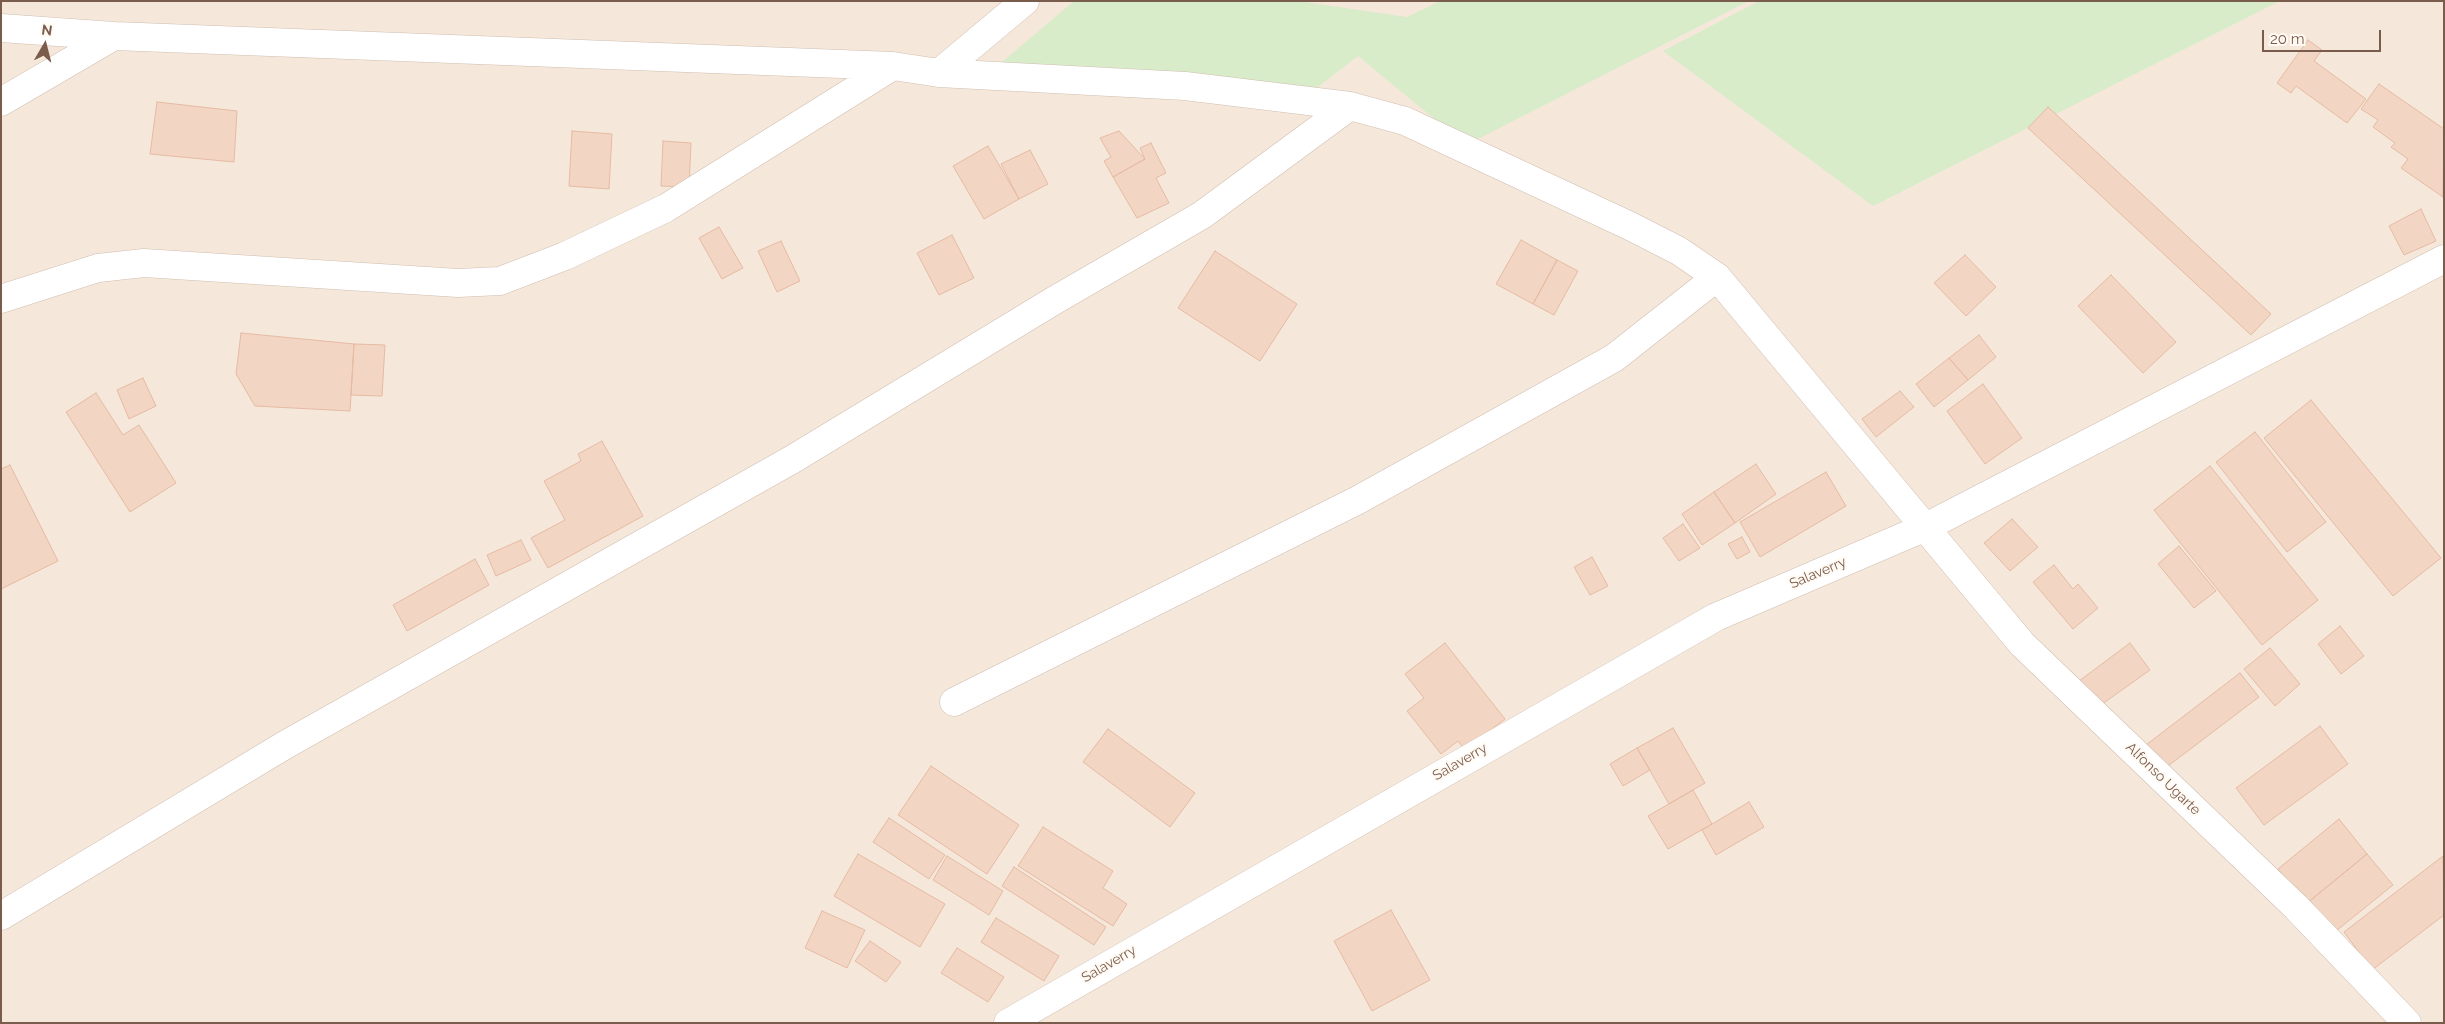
<!DOCTYPE html>
<html>
<head>
<meta charset="utf-8">
<style>
	body { margin:0 }
	#map { position:relative; width:2445px; height:1024px; overflow:hidden; background:#fdf6ec; font-family:Raleway,sans-serif }
	canvas { display:block }
	.frame { position:absolute; inset:0; border:2px solid #7a5c4d; pointer-events:none }
	.north { position:absolute; left:20px; top:20px; width:50px; height:50px; -webkit-text-stroke:4px #fffaf3; paint-order:stroke; rotate:8deg; font-size:14px; font-weight:700; line-height:20px; text-align:center; color:#7a5c4d }
	.north::after { content:''; display:block; margin:auto; width:18px; height:22px; background:#7a5c4d; clip-path:polygon(50% 0,100% 100%,50% 72%,0 100%) }
	.scale { position:absolute; left:2262px; top:30px; width:119px; height:22px; box-sizing:border-box; border:2px solid #7a5c4d; border-top:0; padding-left:6px; font-size:15px; line-height:18px; white-space:nowrap; color:#7a5c4d; -webkit-text-stroke:4px #fffaf3; paint-order:stroke }
</style>
</head>
<body>
<div id="map">
<canvas width="2445" height="1024"></canvas>
<div class="frame"></div>
<div class="north">N</div>
<div class="scale">20 m</div>
</div>
<script>
const g = document.querySelector('canvas').getContext('2d');
g.lineJoin = 'round';
function paint(path, color) {
  g.fillStyle = color;
  g.fill(path, 'evenodd');
}
function toPath(rows) {
  const path = new Path2D();
  for (const r of rows) {
    path.moveTo(r[0], r[1]);
    for (let i = 2; i < r.length; i += 2) path.lineTo(r[i], r[i + 1]);
  }
  return path;
}
function stroke(path, color, width, dash) {
  g.strokeStyle = color;
  g.lineWidth = width;
  g.lineCap = dash ? 'butt' : 'round';
  g.setLineDash(dash || []);
  g.stroke(path);
}
function drawText(font, color, halo, rows, align = 'center') {
  g.font = font + ' Raleway,sans-serif';
  g.lineWidth = 4;
  g.setLineDash([]);
  g.textBaseline = 'middle';
  g.strokeStyle = halo;
  g.fillStyle = color;
  for (const [text, x, y, turn = 0] of rows) {
    g.save();
    g.translate(x, y);
    g.rotate((+turn || 0) * Math.PI / 180);
    g.textAlign = isNaN(turn) ? turn : align;
    if (halo) g.strokeText(text, 0, 0);
    g.fillText(text, 0, 0);
    g.restore();
  }
}
const residential = toPath([
	[1,1,2444,1,2444,1023,1,1023]
]);
const green = toPath([
	[1074,1,1298,1,1407,17,1440,1,1749,1,1466,145,1358,56,1292,107,981,80],
	[1759,1,2280,1,1873,206,1663,51]
]);
const building = toPath([
	[2308,40,2322,50,2314,61,2366,99,2347,123,2296,86,2291,93,2277,83,2308,40],
	[2379,84,2444,129,2443,197,2401,168,2408,159,2391,147,2395,143,2373,127,2378,120,2361,109,2379,84],
	[157,102,237,111,234,162,150,154,157,102],
	[2048,107,2271,314,2251,335,2028,128,2048,107],
	[572,131,612,134,609,189,569,186,572,131],
	[1119,131,1145,159,1113,177,1104,161,1111,157,1100,138,1119,131],
	[663,141,691,143,689,187,661,186,663,141],
	[1151,143,1166,173,1156,178,1169,203,1137,218,1113,177,1145,159,1140,148,1151,143],
	[988,146,1019,199,984,219,953,166,988,146],
	[1030,150,1048,184,1019,199,1001,164,1030,150],
	[2421,209,2436,241,2404,255,2389,226,2421,209],
	[719,227,743,268,722,279,699,238,719,227],
	[952,235,974,278,939,295,917,253,952,235],
	[1521,240,1557,260,1533,304,1496,284,1521,240],
	[781,241,800,281,777,292,758,251,781,241],
	[1215,251,1297,304,1260,361,1178,308,1215,251],
	[1965,255,1996,287,1966,316,1934,283,1965,255],
	[1557,260,1578,271,1554,315,1533,304,1557,260],
	[2111,275,2176,342,2143,373,2078,306,2111,275],
	[241,333,354,344,350,411,255,406,236,374,241,333],
	[1979,335,1996,357,1968,380,1949,358,1979,335],
	[354,344,385,345,382,396,351,395,354,344],
	[1949,358,1968,380,1934,407,1916,384,1949,358],
	[143,378,156,406,129,419,117,390,143,378],
	[1983,384,2022,438,1985,464,1947,411,1983,384],
	[1900,391,1914,407,1876,437,1862,419,1900,391],
	[96,393,123,435,139,425,176,483,130,512,66,412,96,393],
	[2311,400,2441,558,2393,596,2264,438,2311,400],
	[2255,432,2326,522,2287,552,2216,462,2255,432],
	[602,441,643,516,548,568,531,538,565,520,544,481,581,461,578,454,602,441],
	[1756,464,1776,494,1735,523,1714,492,1756,464],
	[10,465,58,561,1,589,1,469,10,465],
	[2210,466,2318,600,2262,645,2154,510,2210,466],
	[1826,472,1846,506,1760,557,1740,522,1826,472],
	[1714,492,1735,523,1702,545,1682,514,1714,492],
	[2012,519,2038,547,2010,571,1984,543,2012,519],
	[1683,524,1700,548,1679,561,1663,538,1683,524],
	[1742,537,1750,552,1737,559,1728,544,1742,537],
	[521,540,531,560,496,576,487,555,521,540],
	[2179,546,2216,591,2194,608,2158,564,2179,546],
	[1592,557,1608,586,1590,595,1574,567,1592,557],
	[475,559,489,585,407,631,393,605,475,559],
	[2054,565,2073,589,2078,584,2098,608,2073,629,2033,582,2054,565],
	[2340,626,2364,656,2341,674,2318,644,2340,626],
	[1445,643,1505,719,1465,750,1458,741,1441,754,1407,711,1424,698,1405,674,1445,643],
	[2130,643,2150,670,2098,707,2079,681,2130,643],
	[2270,648,2300,684,2275,706,2244,669,2270,648],
	[2240,673,2259,697,2164,769,2146,745,2240,673],
	[2320,726,2348,764,2264,825,2236,788,2320,726],
	[1673,728,1705,783,1669,804,1637,748,1673,728],
	[1108,729,1195,793,1170,827,1083,762,1108,729],
	[1637,748,1650,770,1623,786,1610,764,1637,748],
	[931,766,1019,825,987,874,898,815,931,766],
	[1693,790,1712,824,1668,849,1648,816,1693,790],
	[1749,802,1764,827,1716,855,1702,830,1749,802],
	[889,818,945,855,929,879,873,842,889,818],
	[2339,819,2367,854,2306,904,2278,869,2339,819],
	[1043,827,1113,871,1103,888,1127,904,1113,926,1018,866,1043,827],
	[858,854,945,904,920,947,834,896,858,854],
	[2367,854,2393,885,2331,935,2306,904,2367,854],
	[947,856,1003,891,989,915,933,880,947,856],
	[2443,856,2444,915,2372,970,2344,932,2443,856],
	[1014,867,1106,927,1094,945,1002,886,1014,867],
	[1391,910,1430,980,1372,1011,1334,941,1391,910],
	[822,911,865,930,847,968,805,948,822,911],
	[996,918,1059,956,1044,981,981,942,996,918],
	[870,941,901,962,886,982,855,961,870,941],
	[957,948,1004,977,988,1002,941,973,957,948]
]);
const minor = toPath([
	[1,28,114,36,893,66,939,73,1185,86,1350,106,1405,121,1630,226,1679,251,1717,277,2022,644,2296,907,2407,1023],
	[939,73,1025,1],
	[1,102,114,36],
	[1,299,98,268,144,263,458,283,500,281,565,256,666,208,893,66],
	[954,702,1358,500,1614,358,1717,277],
	[1,916,285,745,793,459,1055,300,1202,215,1350,106],
	[1008,1023,1716,617,1926,527,2444,259]
]);
const streetNames = [
	["Salaverry",1818,573,-23],
	["Salaverry",1460,762,-30],
	["Alfonso Ugarte",2163,779,44],
	["Salaverry",1109,964,-30]
];
paint(residential, '#f5e8da');
paint(green, '#d8ecc9');
paint(building, '#f3d5c3');
stroke(building, '#e6bba3', 1);
stroke(minor, '#d1beb0', 29);
stroke(minor, '#fff', 28);
drawText('14px', '#7a5c4d', '#fffaf3', streetNames);
</script>
</body>
</html>
